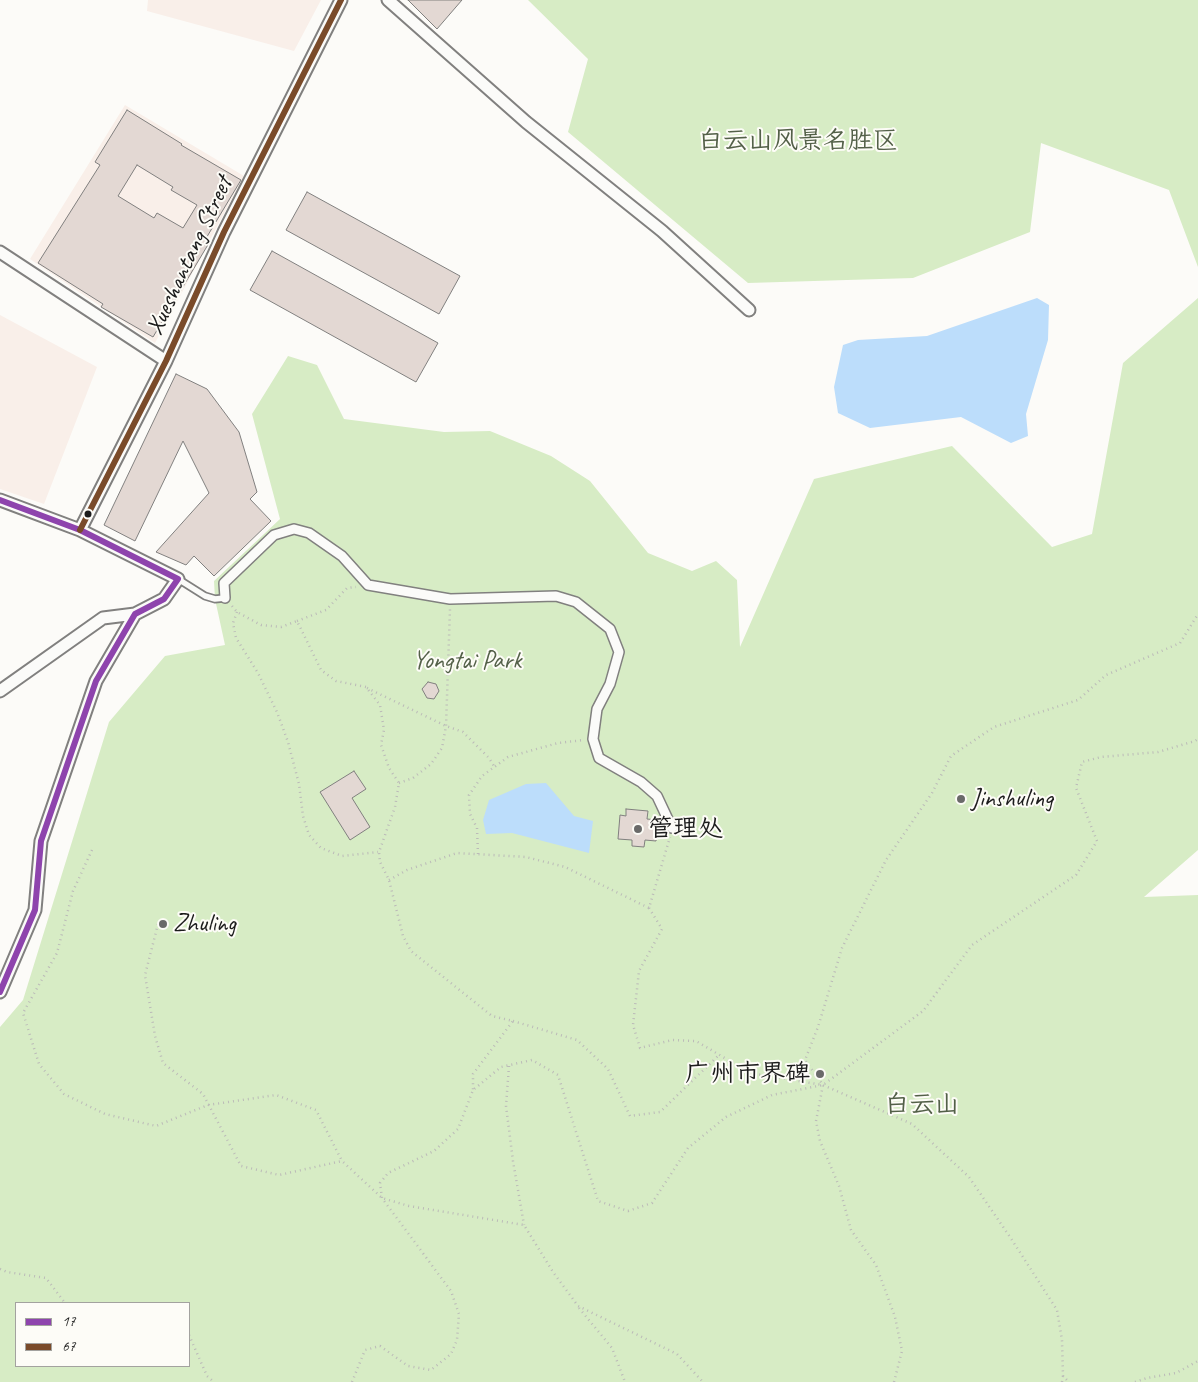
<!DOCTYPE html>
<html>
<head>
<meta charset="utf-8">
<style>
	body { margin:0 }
	#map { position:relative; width:1198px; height:1382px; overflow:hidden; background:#fcfbf8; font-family:Caveat,sans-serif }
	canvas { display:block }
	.legend { position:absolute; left:15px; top:1302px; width:175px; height:65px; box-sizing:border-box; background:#fdfcf7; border:1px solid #a3a29f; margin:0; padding:6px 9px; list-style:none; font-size:15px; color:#1c1c1c }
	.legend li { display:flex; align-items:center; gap:10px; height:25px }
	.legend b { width:25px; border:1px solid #a3a29f }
</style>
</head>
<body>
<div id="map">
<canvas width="1198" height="1382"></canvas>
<ul class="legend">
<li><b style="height:6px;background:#8e44ad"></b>17</li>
<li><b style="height:6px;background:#7a4b2a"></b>67</li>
</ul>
</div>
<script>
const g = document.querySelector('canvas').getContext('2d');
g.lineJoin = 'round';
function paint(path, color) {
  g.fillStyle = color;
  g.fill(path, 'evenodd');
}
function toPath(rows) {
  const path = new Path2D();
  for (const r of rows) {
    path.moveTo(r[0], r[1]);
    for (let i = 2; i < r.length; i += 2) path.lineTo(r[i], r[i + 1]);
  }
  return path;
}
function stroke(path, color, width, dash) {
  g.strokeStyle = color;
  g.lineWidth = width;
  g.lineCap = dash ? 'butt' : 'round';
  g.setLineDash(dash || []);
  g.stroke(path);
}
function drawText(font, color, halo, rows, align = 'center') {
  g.font = font + ' Caveat,"LXGW WenKai TC",sans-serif';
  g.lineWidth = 4;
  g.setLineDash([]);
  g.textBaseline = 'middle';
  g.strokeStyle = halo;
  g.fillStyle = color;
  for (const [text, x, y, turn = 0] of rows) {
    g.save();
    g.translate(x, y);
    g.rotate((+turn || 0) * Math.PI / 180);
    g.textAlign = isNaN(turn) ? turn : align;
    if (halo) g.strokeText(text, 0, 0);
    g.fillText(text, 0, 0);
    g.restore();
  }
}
const built = toPath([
	[148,0,321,0,294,51,147,11],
	[125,105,244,176,155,343,30,259],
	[0,315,97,367,44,504,0,489]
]);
const green = toPath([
	[528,0,1198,0,1198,267,1169,190,1041,143,1030,232,913,278,748,283,568,132,588,59],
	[1198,298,1198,850,1144,897,1198,895,1198,1382,0,1382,0,1027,23,1000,109,722,165,656,225,645,215,599,214,581,280,519,252,414,288,356,317,365,344,419,444,432,490,431,551,456,590,481,648,553,692,571,716,561,737,580,740,647,814,479,952,446,1052,547,1092,534,1123,363],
	[16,1303,189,1303,189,1366,16,1366]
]);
const water = toPath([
	[1037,298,1049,305,1048,340,1026,414,1028,436,1011,443,961,417,870,428,838,413,834,387,843,345,858,340,927,336],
	[546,783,574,816,593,821,589,853,512,833,486,834,483,820,489,800,526,784]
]);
const building = toPath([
	[408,0,462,0,437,29,408,0],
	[127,110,182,144,181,145,241,180,205,240,209,243,153,337,101,307,103,304,38,263,100,165,95,162,127,110],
	[137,165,173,187,171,190,197,205,183,228,157,213,154,218,118,196,137,165],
	[307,192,460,276,439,314,286,230,307,192],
	[272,251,438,343,416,382,250,290,272,251],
	[176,374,207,389,239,432,257,492,250,499,271,521,214,576,194,556,186,565,156,552,209,493,183,441,135,541,104,525,176,374],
	[428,682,436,684,439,691,434,699,427,698,422,689,428,682],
	[354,771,366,789,352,798,370,827,350,840,320,792,354,771],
	[626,809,648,811,647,819,658,820,656,841,645,840,644,847,632,846,632,840,618,839,620,815,626,816,626,809]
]);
const path = toPath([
	[232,606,237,612,261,625,281,627,297,621,321,670,336,681,366,687,380,705,384,730,381,745,389,768,399,783,395,807,379,852,380,862,389,880,403,936,411,951,492,1016,513,1021,473,1074,473,1090],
	[237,612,233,623,236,638,258,673,277,712,288,742,299,784,303,816,309,835,321,848,342,856,378,852],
	[297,621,326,610,347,588,356,587],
	[367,688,446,726,463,732,489,758,494,766],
	[399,783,413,778,431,764,442,748,446,726,450,609],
	[92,850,73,891,57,953,23,1013,39,1064,64,1094,105,1114,156,1126,208,1105,276,1095,316,1110,342,1161],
	[478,854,477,828,470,814,469,795,482,776,508,757,558,743,584,740],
	[389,880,407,870,457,853,526,857,565,867,649,908,670,837],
	[649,908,662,929,639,971,633,1025,640,1048,672,1040,696,1041,750,1073,823,1085,912,1124,969,1177,1012,1240,1057,1310,1062,1340,1063,1376,1069,1382],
	[158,924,145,975,155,1036,163,1063,203,1094,241,1166,279,1175,342,1161,382,1198,409,1206,524,1225,553,1272,578,1306,677,1354,703,1382],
	[513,1021,577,1040,608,1069,630,1116,660,1112,720,1054],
	[509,1066,506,1106,513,1161,524,1225],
	[0,1269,7,1272,46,1278,65,1303],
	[579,1308,612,1348,625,1382],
	[189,1335,207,1376,214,1382],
	[352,1382,365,1350,380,1346,408,1366,431,1370,451,1354,457,1340,459,1314,451,1291,382,1198,380,1183,388,1173,434,1151,458,1129,473,1090,501,1067,532,1060,558,1075,598,1201,628,1211,652,1203,688,1148,726,1117,772,1095,823,1085,923,1011,972,945,1076,875,1097,841,1076,788,1082,762,1101,757,1158,752,1195,741,1198,739],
	[894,1382,902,1351,895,1317,876,1265,851,1230,839,1186,820,1141,816,1121,823,1085,805,1060,818,1027,842,948,886,860,932,793,951,756,994,727,1078,700,1106,675,1180,643,1198,614],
	[1062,1382,1063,1376],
	[1135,1382,1147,1378,1176,1373,1198,1361]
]);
const service = toPath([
	[178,579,205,596,215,599,225,598]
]);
const pedestrian = toPath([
	[225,598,224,583,274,535,294,529,309,533,342,556,368,585,450,599,556,596,576,602,610,629,619,652,610,684,597,709,593,739,599,758,641,782,657,796,672,828]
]);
const minor = toPath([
	[388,0,526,122,662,231,749,310],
	[0,252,166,361],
	[0,500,80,530,178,579,164,599,135,614,96,681,41,841,35,910,0,992],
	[80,530,166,361,224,232,341,0],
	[0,691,103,618,135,614]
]);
const bus1 = toPath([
	[0,500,80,530,178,579,164,599,135,614,96,681,41,841,35,910,0,992]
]);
const bus2 = toPath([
	[80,530,166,361,224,232,341,0]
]);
const markers = [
	[88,514,4.5,"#1c1c1c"],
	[961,799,5,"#6a6a69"],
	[638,829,5,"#6a6a69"],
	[163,924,5,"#6a6a69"],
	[820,1074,5,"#6a6a69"]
];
const parkNames = [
	["白云山风景名胜区",798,141],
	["Yongtai Park",467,661],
	["白云山",922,1105]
];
const streetNames = [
	["Xueshantang Street",190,256,-65]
];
const poiNames = [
	["Jinshuling",971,799],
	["管理处",648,829],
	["Zhuling",173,924],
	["广州市界碑",810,1074,"right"]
];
paint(built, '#f9efe9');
paint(green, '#d7ecc5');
paint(water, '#bcddfb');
paint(building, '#e3d8d3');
stroke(building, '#81807f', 1);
stroke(service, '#81807f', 9);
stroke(pedestrian, '#81807f', 12);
stroke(minor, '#81807f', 15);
stroke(path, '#bbbab8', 2.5, [1, 4]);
stroke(service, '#fbfbf9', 5.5);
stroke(pedestrian, '#fbfbf9', 9);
stroke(minor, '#fbfbf9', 11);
stroke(bus1, '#8e44ad', 6);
stroke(bus2, '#7a4b2a', 6);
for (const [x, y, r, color] of markers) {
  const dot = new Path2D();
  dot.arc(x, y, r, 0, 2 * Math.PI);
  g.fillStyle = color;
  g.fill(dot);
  stroke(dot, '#fdfcf7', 2);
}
drawText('25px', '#536048', '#fdfcf7', parkNames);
drawText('25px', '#1c1c1c', '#fdfcf7', streetNames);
drawText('25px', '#1c1c1c', '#fdfcf7', poiNames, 'left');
</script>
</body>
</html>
